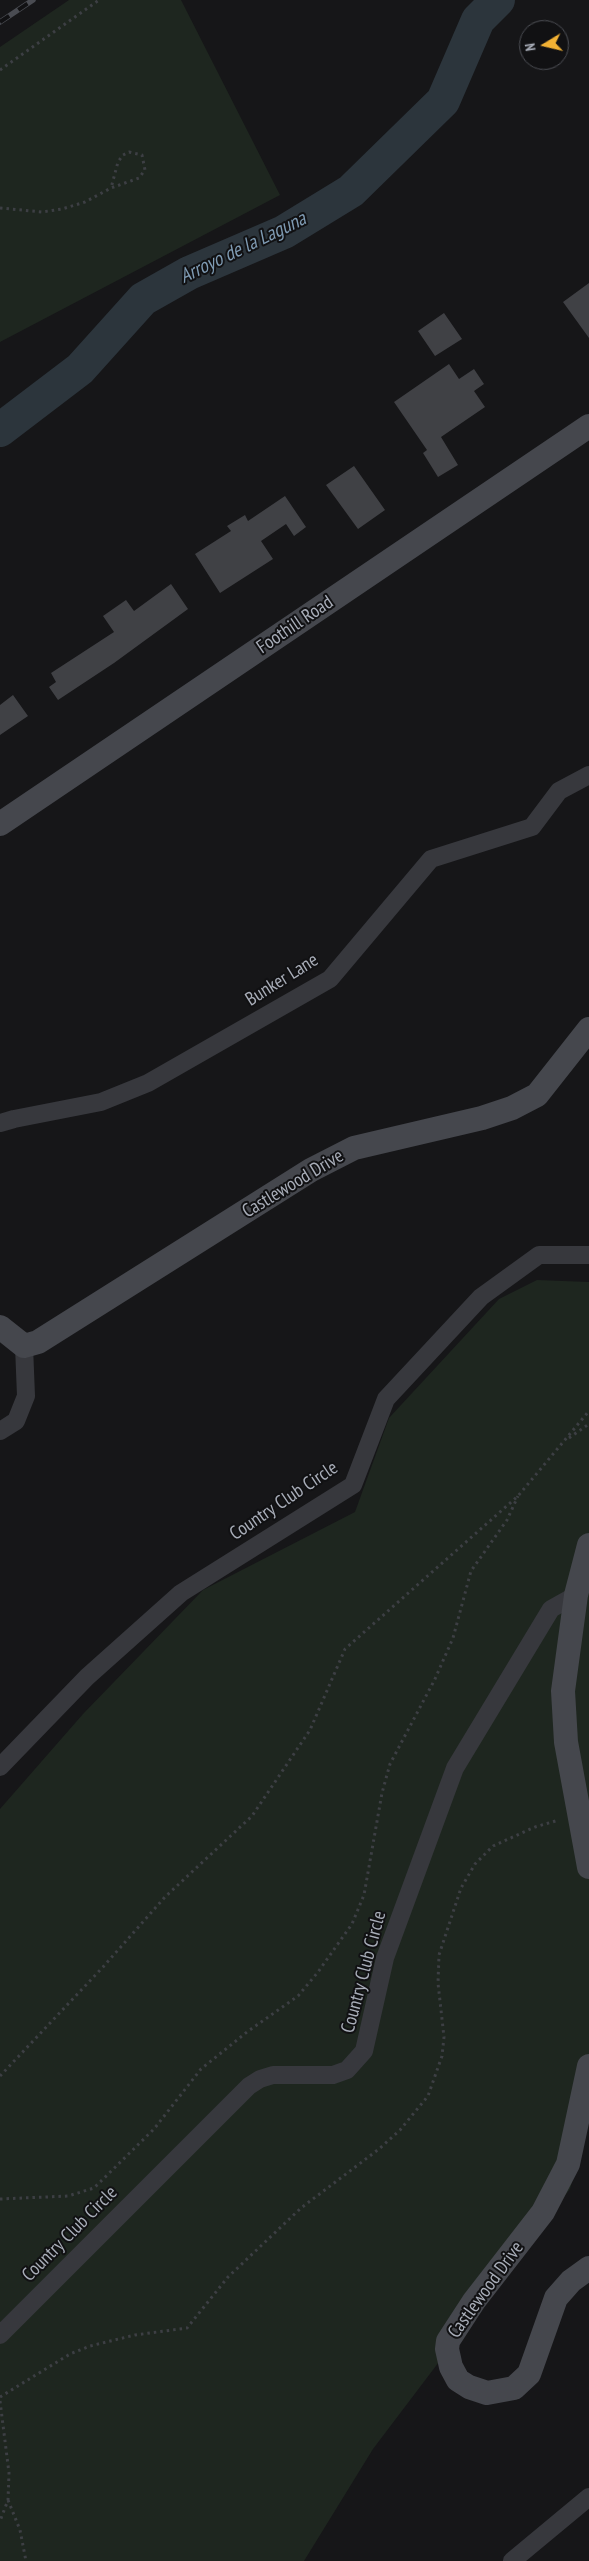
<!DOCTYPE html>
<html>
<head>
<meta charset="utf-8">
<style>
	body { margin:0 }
	#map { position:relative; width:589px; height:2561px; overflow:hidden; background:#161618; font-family:"PT Sans Narrow",sans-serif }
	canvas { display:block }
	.north { position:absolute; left:519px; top:20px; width:50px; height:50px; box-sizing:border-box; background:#111113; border:1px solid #4d4f55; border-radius:50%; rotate:261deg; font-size:14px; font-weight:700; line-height:20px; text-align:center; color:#a8adb8 }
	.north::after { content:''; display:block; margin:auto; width:18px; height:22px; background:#f2b134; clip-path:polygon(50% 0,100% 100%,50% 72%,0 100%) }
</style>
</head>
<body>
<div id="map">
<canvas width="589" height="2561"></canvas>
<div class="north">N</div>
</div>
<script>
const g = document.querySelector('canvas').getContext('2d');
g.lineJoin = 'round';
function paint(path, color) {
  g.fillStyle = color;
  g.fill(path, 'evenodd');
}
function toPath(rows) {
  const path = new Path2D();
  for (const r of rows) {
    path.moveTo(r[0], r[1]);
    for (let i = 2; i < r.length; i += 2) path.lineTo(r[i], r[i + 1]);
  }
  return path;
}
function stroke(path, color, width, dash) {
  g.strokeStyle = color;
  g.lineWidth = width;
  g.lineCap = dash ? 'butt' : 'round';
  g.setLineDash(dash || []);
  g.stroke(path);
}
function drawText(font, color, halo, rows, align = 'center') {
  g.font = font + ' "PT Sans Narrow",sans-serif';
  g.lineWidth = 4;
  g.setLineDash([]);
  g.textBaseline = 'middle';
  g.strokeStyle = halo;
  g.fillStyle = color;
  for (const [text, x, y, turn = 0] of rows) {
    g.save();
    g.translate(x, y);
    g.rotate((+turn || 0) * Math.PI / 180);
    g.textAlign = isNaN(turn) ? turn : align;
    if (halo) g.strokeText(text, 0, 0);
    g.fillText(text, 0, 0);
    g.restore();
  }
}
const green = toPath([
	[69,0,181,0,280,195,0,342,0,47],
	[537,1280,589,1282,589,2120,570,2189,373,2449,304,2561,0,2561,0,1809,83,1714,203,1590,355,1512,389,1418,499,1299]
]);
const river = toPath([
	[0,430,80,369,143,299,189,273,284,232,351,191,443,101,478,20,498,0]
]);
const building = toPath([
	[589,283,589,338,563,302],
	[444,313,462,339,435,356,418,331],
	[449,364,459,379,474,369,484,384,474,391,485,407,441,437,458,465,438,477,423,453,427,450,394,402],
	[354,466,385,510,358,529,326,485],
	[285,496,306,527,294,536,286,524,261,541,273,559,220,593,195,554,231,531,227,526,245,515,248,521],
	[171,584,188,609,114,663,58,700,49,687,56,682,51,673,114,632,103,616,126,600,134,611],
	[13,695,28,716,0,735,0,705]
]);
const path = toPath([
	[0,70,99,0],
	[0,208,42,212,62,209,85,202,111,188,139,178,145,170,142,155,129,152,123,155,118,162,111,188],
	[569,1438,589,1424],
	[0,2076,103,1967,165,1897,252,1816,310,1730,345,1649,518,1496,589,1411],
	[0,2199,68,2196,94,2188,154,2129,201,2069,247,2032,298,1996,318,1972,352,1924,364,1895,382,1793,390,1764,435,1679,453,1638,471,1571,507,1520,518,1496],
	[0,2397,70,2354,90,2346,135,2335,187,2328,228,2277,301,2208,379,2149,400,2130,428,2096,442,2056,444,2037,438,1983,439,1955,461,1888,475,1864,493,1846,535,1827,559,1820],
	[0,2401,9,2473,8,2500,0,2521],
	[8,2500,20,2530,26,2561]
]);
const street = toPath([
	[0,1123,14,1119,101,1102,148,1083,330,979,431,859,532,827,559,791,589,775],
	[0,1431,16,1421,26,1396,24,1346],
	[0,1767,87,1677,181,1593,353,1485,386,1399,481,1297,539,1255,589,1255],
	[0,2335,249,2086,260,2079,273,2075,333,2075,347,2070,364,2051,385,1958,455,1768,551,1609,576,1595],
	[512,2561,589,2497]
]);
const secondary = toPath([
	[0,824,589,426],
	[0,1327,24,1346,38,1342,311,1170,354,1148,482,1118,512,1108,537,1095,589,1029],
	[589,1545,576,1595,563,1691,566,1742,589,1867],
	[589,2066,568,2164,543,2212,474,2301,448,2341,447,2349,451,2367,458,2380,469,2387,487,2393,514,2388,529,2374,556,2298,571,2281,589,2268]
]);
const rail = toPath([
	[0,22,33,0]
]);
const streetNames = [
	["Foothill Road",295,625,-34],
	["Bunker Lane",282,980,-32],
	["Castlewood Drive",293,1184,-31],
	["Country Club Circle",284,1501,-34],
	["Country Club Circle",364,1972,-75],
	["Country Club Circle",70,2234,-45],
	["Castlewood Drive",486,2290,-54]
];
const waterNames = [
	["Arroyo de la Laguna",243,248,-26]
];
paint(green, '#1e261f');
stroke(river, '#2c353c', 34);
paint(building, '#404145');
stroke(path, '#3d3f44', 3, [2.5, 4]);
stroke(street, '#37383d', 18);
stroke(secondary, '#45474d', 24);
stroke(rail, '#4a4c52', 5.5);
stroke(rail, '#111113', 4, [11]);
drawText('19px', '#a8adb8', '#111113', streetNames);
drawText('italic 20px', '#7f9bb3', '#111113', waterNames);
</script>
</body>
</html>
